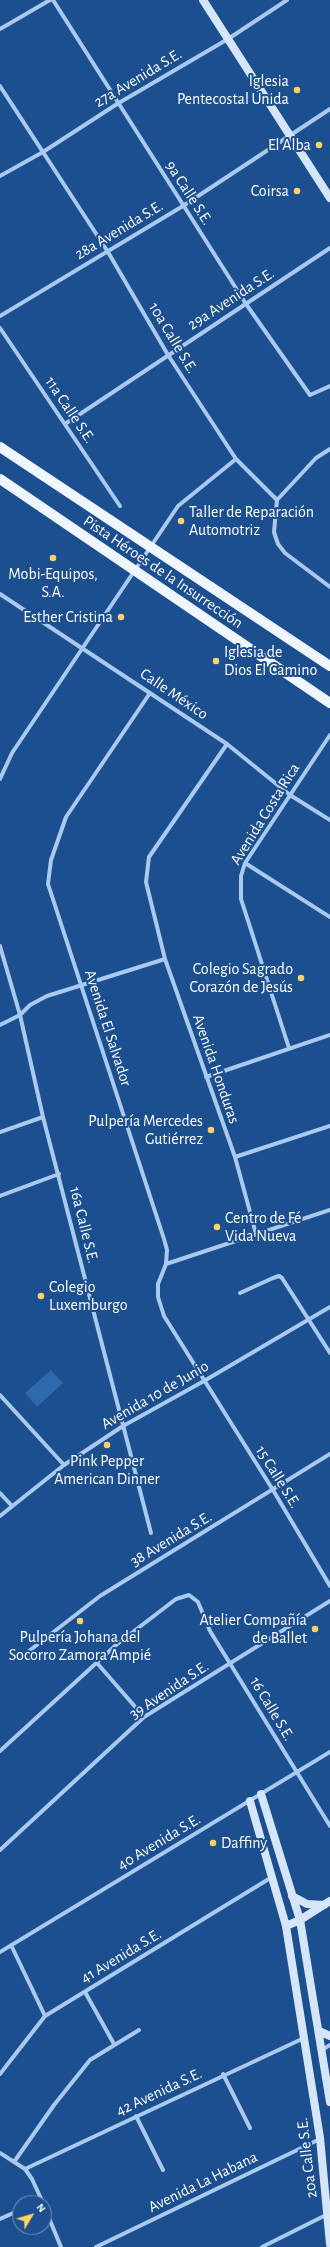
<!DOCTYPE html>
<html>
<head>
<meta charset="utf-8">
<style>
	body { margin:0 }
	#map { position:relative; width:330px; height:2247px; overflow:hidden; background:#1b4f8f; font-family:"Alegreya Sans",sans-serif }
	canvas { display:block }
	.north { position:absolute; left:12px; top:2195px; width:40px; height:40px; box-sizing:border-box; background:#1b4f8f; border:1px solid #7695bc; border-radius:50%; rotate:52deg; font-size:11px; font-weight:700; line-height:16px; text-align:center; color:#fff }
	.north::after { content:''; display:block; margin:auto; width:14px; height:18px; background:#ffd166; clip-path:polygon(50% 0,100% 100%,50% 72%,0 100%) }
</style>
</head>
<body>
<div id="map">
<canvas width="330" height="2247"></canvas>
<div class="north">N</div>
</div>
<script>
const g = document.querySelector('canvas').getContext('2d');
g.lineJoin = 'round';
function paint(path, color) {
  g.fillStyle = color;
  g.fill(path, 'evenodd');
}
function toPath(rows) {
  const path = new Path2D();
  for (const r of rows) {
    path.moveTo(r[0], r[1]);
    for (let i = 2; i < r.length; i += 2) path.lineTo(r[i], r[i + 1]);
  }
  return path;
}
function stroke(path, color, width, dash) {
  g.strokeStyle = color;
  g.lineWidth = width;
  g.lineCap = dash ? 'butt' : 'round';
  g.setLineDash(dash || []);
  g.stroke(path);
}
function drawText(font, color, halo, rows, align = 'center') {
  g.font = font + ' "Alegreya Sans",sans-serif';
  g.lineWidth = 4;
  g.setLineDash([]);
  g.textBaseline = 'middle';
  g.strokeStyle = halo;
  g.fillStyle = color;
  for (const [text, x, y, turn = 0] of rows) {
    g.save();
    g.translate(x, y);
    g.rotate((+turn || 0) * Math.PI / 180);
    g.textAlign = isNaN(turn) ? turn : align;
    if (halo) g.strokeText(text, 0, 0);
    g.fillText(text, 0, 0);
    g.restore();
  }
}
const green = toPath([
	[51,1370,63,1383,37,1407,25,1393]
]);
const street = toPath([
	[53,0,246,304,310,395,330,386],
	[0,29,50,0],
	[0,86,108,252,168,355,236,459,277,500],
	[0,176,43,152,117,104,228,39,287,0],
	[0,316,183,206,330,109],
	[0,328,120,506],
	[65,424,330,248],
	[277,500,274,532,278,544,285,553,330,587],
	[277,500,316,458,330,449],
	[0,594,227,744,290,795,330,820],
	[150,693,66,817,51,860,48,884,164,1239,167,1250,166,1264,158,1284,158,1297,164,1316,273,1490,330,1586],
	[227,744,149,857,146,882,165,959,235,1157,256,1234],
	[0,779,12,753,178,506,236,459],
	[245,863,330,917],
	[0,946,20,1015,43,1117,151,1533],
	[0,1025,20,1015,30,1005,47,996,165,959],
	[289,1048,241,899,241,876,245,863,330,735],
	[206,1077,330,1035],
	[0,1132,43,1117],
	[235,1157,330,1126],
	[0,1196,59,1174],
	[166,1264,330,1210],
	[240,1293,273,1278,279,1276,282,1278,330,1353],
	[0,1395,64,1465],
	[0,1493,12,1506],
	[0,1516,64,1465,123,1426,204,1381,330,1307],
	[29,1651,100,1596,330,1454],
	[97,1663,144,1717],
	[0,1751,116,1645,176,1599,189,1595,198,1602,210,1631,330,1826],
	[0,1850,144,1717,330,1601],
	[11,1945,45,2016],
	[0,1952,330,1752],
	[85,1992,114,2044],
	[322,2050,330,2045],
	[0,2074,45,2016,272,1877],
	[223,2074,250,2128],
	[136,2116,163,2170],
	[0,2153,25,2169,32,2179,43,2203],
	[14,2162,54,2105,90,2060,139,2030],
	[25,2169,304,2038],
	[44,2206,61,2247],
	[0,2219,20,2210],
	[96,2247,320,2139],
	[262,2247,328,2214]
]);
const secondary = toPath([
	[203,0,330,198],
	[261,1794,300,1920,330,2102],
	[250,1801,286,1926,320,2138,330,2244],
	[292,1896,307,1904,324,1905],
	[286,1926,300,1920,330,1901],
	[319,2031,330,2036]
]);
const primary = toPath([
	[0,447,330,666],
	[0,479,330,703]
]);
const markers = [
	[297,90,4,"#ffd166"],
	[319,145,4,"#ffd166"],
	[297,191,4,"#ffd166"],
	[181,521,4,"#ffd166"],
	[53,558,4,"#ffd166"],
	[121,617,4,"#ffd166"],
	[216,661,4,"#ffd166"],
	[301,978,4,"#ffd166"],
	[211,1130,4,"#ffd166"],
	[217,1227,4,"#ffd166"],
	[41,1296,4,"#ffd166"],
	[107,1445,4,"#ffd166"],
	[80,1621,4,"#ffd166"],
	[315,1629,4,"#ffd166"],
	[213,1843,4,"#ffd166"]
];
const streetNames = [
	["27a Avenida S.E.",138,78,-31],
	["9a Calle S.E.",189,193,57],
	["28a Avenida S.E.",119,230,-31],
	["29a Avenida S.E.",231,299,-33],
	["10a Calle S.E.",173,338,59],
	["11a Calle S.E.",70,410,56],
	["Pista Héroes de la Insurrección",163,572,34],
	["Calle México",174,694,34],
	["Avenida Costa Rica",265,814,-58],
	["Avenida El Salvador",108,1028,72],
	["Avenida Honduras",216,1069,71],
	["16a Calle S.E.",84,1225,76],
	["Avenida 10 de Junio",155,1395,-30],
	["15 Calle S.E.",278,1477,58],
	["38 Avenida S.E.",171,1539,-31],
	["39 Avenida S.E.",169,1690,-34],
	["16 Calle S.E.",272,1709,59],
	["40 Avenida S.E.",159,1842,-31],
	["41 Avenida S.E.",121,1956,-31],
	["42 Avenida S.E.",159,2092,-25],
	["20a Calle S.E.",307,2158,-97],
	["Avenida La Habana",203,2182,-26]
];
const poiNames = [
	["Iglesia",289,81],
	["Pentecostal Unida",289,99],
	["El Alba",311,145],
	["Coirsa",289,191],
	["Taller de Reparación",189,512,"left"],
	["Automotriz",189,530,"left"],
	["Mobi-Equipos,",53,574,"center"],
	["S.A.",53,592,"center"],
	["Esther Cristina",113,617],
	["Iglesia de",224,652,"left"],
	["Dios El Camino",224,670,"left"],
	["Colegio Sagrado",293,969],
	["Corazón de Jesús",293,987],
	["Pulpería Mercedes",203,1121],
	["Gutiérrez",203,1139],
	["Centro de Fé",225,1218,"left"],
	["Vida Nueva",225,1236,"left"],
	["Colegio",49,1287,"left"],
	["Luxemburgo",49,1305,"left"],
	["Pink Pepper",107,1461,"center"],
	["American Dinner",107,1479,"center"],
	["Atelier Compañía",307,1620],
	["de Ballet",307,1638],
	["Pulpería Johana del",80,1637,"center"],
	["Socorro Zamora Ampié",80,1655,"center"],
	["Daffiny",221,1843,"left"]
];
paint(green, '#2e69ad');
stroke(street, '#a9c9ee', 4);
stroke(secondary, '#d6e6fa', 8);
stroke(primary, '#f0f6ff', 10);
for (const [x, y, r, color] of markers) {
  const dot = new Path2D();
  dot.arc(x, y, r, 0, 2 * Math.PI);
  g.fillStyle = color;
  g.fill(dot);
  stroke(dot, '#1b4f8f', 1.5);
}
drawText('16px', '#fff', '#1b4f8f', streetNames);
drawText('16px', '#fff', '#1b4f8f', poiNames, 'right');
</script>
</body>
</html>
